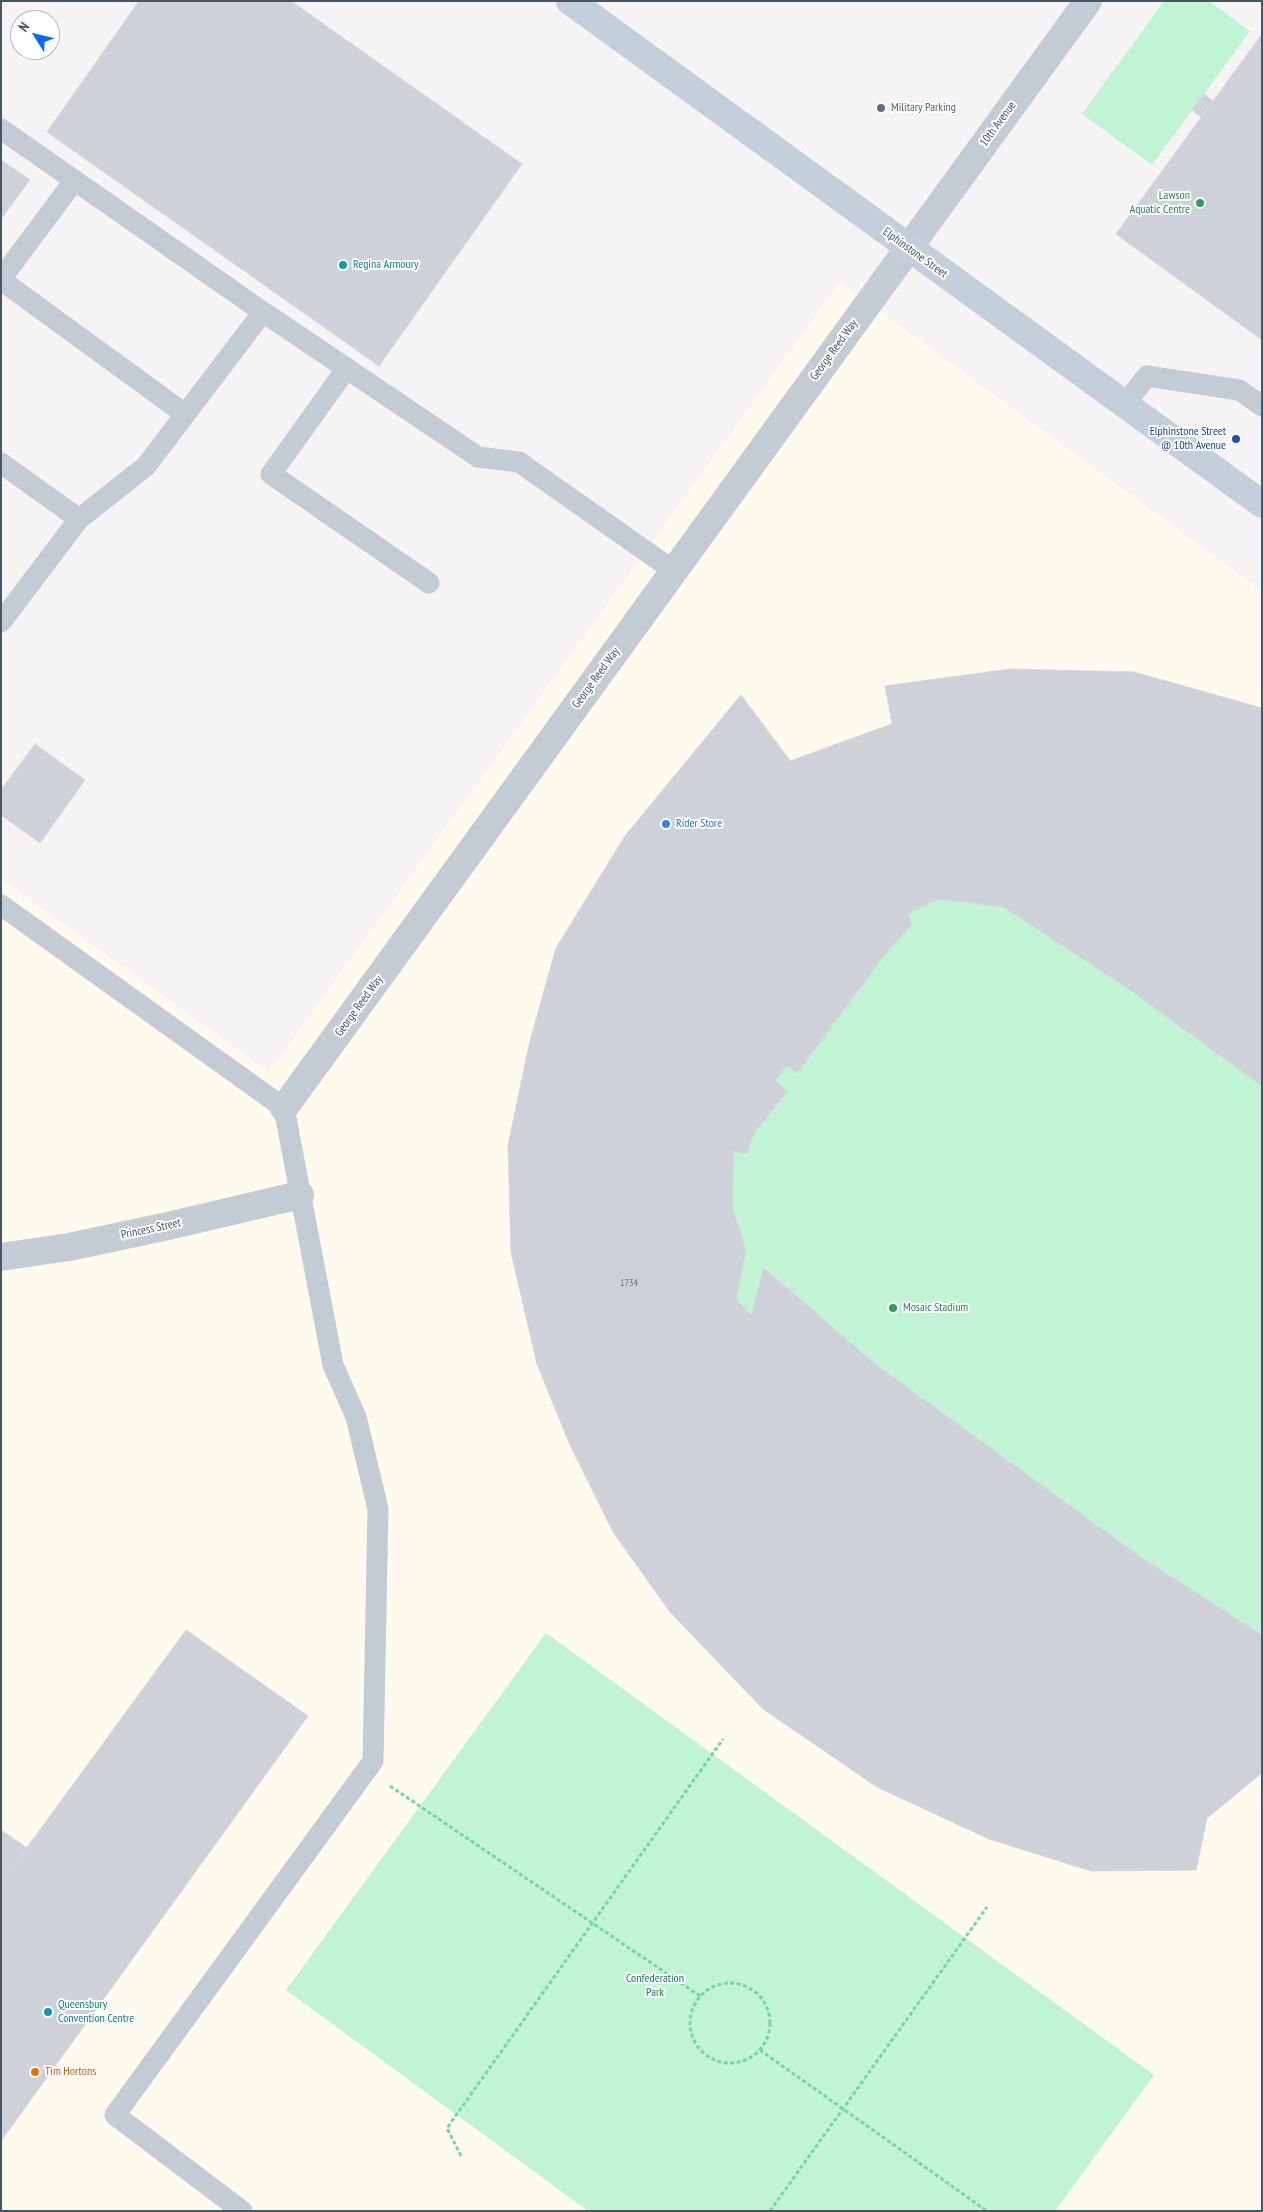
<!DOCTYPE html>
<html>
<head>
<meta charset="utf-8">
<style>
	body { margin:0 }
	#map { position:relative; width:1263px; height:2212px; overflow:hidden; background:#f5f3f3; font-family:"PT Sans Narrow",sans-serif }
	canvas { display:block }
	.frame { position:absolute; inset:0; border:2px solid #485562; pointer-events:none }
	.north { position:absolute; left:10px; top:10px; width:50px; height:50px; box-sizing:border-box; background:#fff; border:1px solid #b6bbc0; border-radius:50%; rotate:306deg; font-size:14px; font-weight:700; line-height:20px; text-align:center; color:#485562 }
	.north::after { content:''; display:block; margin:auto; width:18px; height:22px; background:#0c6bf6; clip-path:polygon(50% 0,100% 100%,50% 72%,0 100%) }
</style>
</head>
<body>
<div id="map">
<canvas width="1263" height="2212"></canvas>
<div class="frame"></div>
<div class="north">N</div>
</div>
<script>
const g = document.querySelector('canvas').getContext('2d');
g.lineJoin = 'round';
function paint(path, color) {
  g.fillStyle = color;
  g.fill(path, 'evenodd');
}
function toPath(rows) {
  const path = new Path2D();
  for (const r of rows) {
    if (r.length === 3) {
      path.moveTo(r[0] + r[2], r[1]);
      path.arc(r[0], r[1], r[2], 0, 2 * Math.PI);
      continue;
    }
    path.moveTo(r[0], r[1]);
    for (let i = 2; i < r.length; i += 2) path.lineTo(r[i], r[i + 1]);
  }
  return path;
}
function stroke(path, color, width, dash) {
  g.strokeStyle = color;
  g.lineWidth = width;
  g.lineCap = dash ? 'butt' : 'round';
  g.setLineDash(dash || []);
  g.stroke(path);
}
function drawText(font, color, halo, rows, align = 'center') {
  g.font = font + ' "PT Sans Narrow",sans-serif';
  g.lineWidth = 4;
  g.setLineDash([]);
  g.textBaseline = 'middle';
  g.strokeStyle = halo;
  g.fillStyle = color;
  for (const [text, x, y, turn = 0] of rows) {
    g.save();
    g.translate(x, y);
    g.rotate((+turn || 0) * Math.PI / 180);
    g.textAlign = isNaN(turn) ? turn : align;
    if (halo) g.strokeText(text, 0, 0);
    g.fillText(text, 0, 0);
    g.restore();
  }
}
const commercial = toPath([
	[840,282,1262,591,1262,2211,1,2211,1,879,269,1072]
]);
const green = toPath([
	[1164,1,1209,1,1250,31,1152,165,1082,114],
	[1010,669,1134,672,1262,708,1262,1773,1207,1818,1196,1870,1091,1871,989,1839,877,1787,763,1709,670,1612,613,1532,570,1445,537,1364,511,1252,508,1145,529,1045,556,948,625,836,741,695,791,761,892,724,885,686],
	[546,1633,1154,2075,1055,2211,588,2211,286,1990]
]);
const building = toPath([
	[139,1,291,1,522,164,379,366,47,132,139,1],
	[1262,34,1262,340,1116,234,1262,34],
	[1204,94,1213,101,1201,117,1192,110,1204,94],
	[1,160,30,180,1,219,1,160],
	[1010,669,1134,672,1262,708,1262,1086,1123,985,1003,907,938,899,908,914,912,925,890,948,797,1073,787,1065,775,1081,787,1092,755,1132,746,1154,734,1151,732,1206,746,1251,736,1299,751,1315,764,1268,875,1364,1139,1556,1262,1635,1262,1773,1207,1818,1196,1870,1091,1871,989,1839,877,1787,763,1709,670,1612,613,1532,570,1445,537,1364,511,1252,508,1145,529,1045,556,948,625,836,741,695,790,761,892,724,885,686,1010,669],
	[35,744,85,780,40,843,1,815,1,790,35,744],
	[186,1630,308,1716,1,2141,1,1883,186,1630],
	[1,1830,27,1848,1,1883,1,1830]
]);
const path = toPath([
	[390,1786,700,1996],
	[730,2023,40],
	[760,2050,987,2211],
	[461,2156,447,2128,723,1739],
	[770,2211,987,1907]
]);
const lane = toPath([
	[1,129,263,312,146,466,79,519,1,622],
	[1,279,74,181],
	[1,280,185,414],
	[263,312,478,457,519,462,674,571],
	[347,368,271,474,429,583],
	[1125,404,1147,376,1239,390,1262,406],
	[1,463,79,519],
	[1,905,284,1108,333,1365,356,1417,378,1509,373,1761,115,2115,242,2211]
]);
const street = toPath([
	[284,1108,1088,1],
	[1,1257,69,1247,168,1226,300,1195]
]);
const secondary = toPath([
	[570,1,1262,504]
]);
const markers = [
	[881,108,5,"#5c6f8a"],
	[1200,203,5,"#2e9e5b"],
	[343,265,5,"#0f9aa8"],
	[1236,439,5,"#1a4fb4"],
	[666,824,5,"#3f7fe0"],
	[893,1308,5,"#2e9e5b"],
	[48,2012,5,"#0f9aa8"],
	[35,2072,5,"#e8710a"]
];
const numberNames = [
	["1734",629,1283]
];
const serviceNames = [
	["Military Parking",891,108]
];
const streetNames = [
	["10th Avenue",998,124,-54],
	["Elphinstone Street",915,253,36],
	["George Reed Way",834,350,-54],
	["George Reed Way",596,678,-54],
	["George Reed Way",359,1006,-54],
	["Princess Street",151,1229,-12]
];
const leisureNames = [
	["Lawson",1190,196],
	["Aquatic Centre",1190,210],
	["Mosaic Stadium",903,1308,"left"]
];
const cultureNames = [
	["Regina Armoury",353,265],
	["Queensbury",58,2005],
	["Convention Centre",58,2019]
];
const transitNames = [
	["Elphinstone Street",1226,432],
	["@ 10th Avenue",1226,446]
];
const shopNames = [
	["Rider Store",676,824]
];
const parkNames = [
	["Confederation",655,1979],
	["Park",655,1993]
];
const foodNames = [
	["Tim Hortons",45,2072]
];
paint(commercial, '#fefaee');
paint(green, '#c0f4d5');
paint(building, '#ced1d8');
stroke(building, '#d6d8de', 1);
stroke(path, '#74d6a8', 3, [4, 2.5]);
stroke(lane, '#c3ccd5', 21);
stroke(street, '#c3ccd5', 28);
stroke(secondary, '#c4cfdc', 28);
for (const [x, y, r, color] of markers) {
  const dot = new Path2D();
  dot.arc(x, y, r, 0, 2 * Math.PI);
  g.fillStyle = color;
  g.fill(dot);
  stroke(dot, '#fff', 2);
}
drawText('10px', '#6a7480', null, numberNames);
drawText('12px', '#4e5e75', '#fff', serviceNames, 'left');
drawText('12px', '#485562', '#fff', streetNames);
drawText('12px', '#27864d', '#fff', leisureNames, 'right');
drawText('12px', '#0d838f', '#fff', cultureNames, 'left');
drawText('12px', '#164399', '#fff', transitNames, 'right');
drawText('12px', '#366cbe', '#fff', shopNames, 'left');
drawText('12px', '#0f874f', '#fff', parkNames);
drawText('12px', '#c56008', '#fff', foodNames, 'left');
</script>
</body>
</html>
